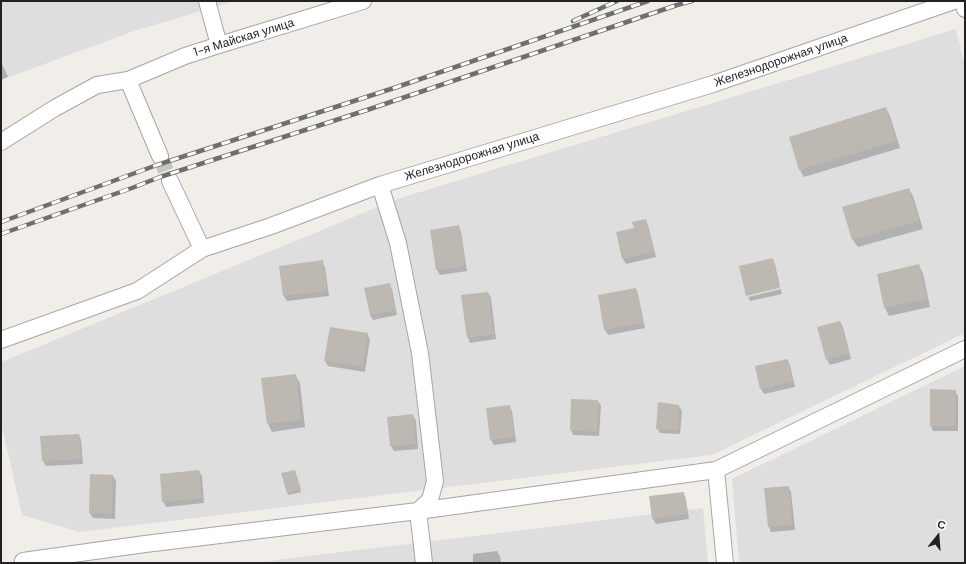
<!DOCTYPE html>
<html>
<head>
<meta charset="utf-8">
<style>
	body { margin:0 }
	#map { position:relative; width:966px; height:564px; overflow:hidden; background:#f1eee9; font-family:"DM Sans",sans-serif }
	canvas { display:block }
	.frame { position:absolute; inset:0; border:2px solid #212121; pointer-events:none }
	.north { position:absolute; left:918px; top:516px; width:40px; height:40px; -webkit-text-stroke:3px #fff; paint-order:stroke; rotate:17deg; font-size:11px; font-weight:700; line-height:16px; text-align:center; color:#212121 }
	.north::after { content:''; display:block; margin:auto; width:14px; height:18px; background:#212121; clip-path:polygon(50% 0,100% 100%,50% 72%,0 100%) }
</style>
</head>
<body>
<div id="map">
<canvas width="966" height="564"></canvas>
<div class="frame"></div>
<div class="north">С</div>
</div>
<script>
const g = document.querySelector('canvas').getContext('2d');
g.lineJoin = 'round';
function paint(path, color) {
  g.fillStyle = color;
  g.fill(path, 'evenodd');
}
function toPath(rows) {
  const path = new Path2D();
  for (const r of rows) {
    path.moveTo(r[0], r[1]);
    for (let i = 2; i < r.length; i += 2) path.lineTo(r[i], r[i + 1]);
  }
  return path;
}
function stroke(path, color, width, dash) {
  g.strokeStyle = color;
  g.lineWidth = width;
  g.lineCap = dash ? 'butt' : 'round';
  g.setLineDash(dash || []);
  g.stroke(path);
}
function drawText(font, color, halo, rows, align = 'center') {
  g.font = font + ' "DM Sans",sans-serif';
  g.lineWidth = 4;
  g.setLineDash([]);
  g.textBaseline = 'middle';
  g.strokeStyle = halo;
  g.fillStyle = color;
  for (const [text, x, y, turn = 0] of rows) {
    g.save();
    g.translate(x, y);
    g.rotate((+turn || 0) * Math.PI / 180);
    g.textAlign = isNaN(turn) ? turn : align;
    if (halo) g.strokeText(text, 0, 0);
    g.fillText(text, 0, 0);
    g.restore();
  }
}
const residential = toPath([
	[1,1,235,1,137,30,1,80],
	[956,29,965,66,965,333,712,455,79,532,22,515,1,423,1,362,397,199],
	[965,366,965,563,739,563,732,479],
	[703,508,708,563,252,563]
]);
const shadow = toPath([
	[1,62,8,77,1,80],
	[886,108,890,116,900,148,804,177,800,170],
	[909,189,913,196,923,229,858,247,853,240,844,207],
	[646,220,648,225,656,257,626,264,623,259,617,233,635,229],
	[459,227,461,232,467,271,440,275,437,270,431,231],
	[772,259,775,264,780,287,747,295],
	[322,262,325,267,329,296,287,301,284,296,280,267],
	[919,266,923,273,930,307,889,316,885,308,878,274],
	[389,284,392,289,397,315,373,320,370,315,366,289],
	[636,289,638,294,645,328,608,335,605,330,599,296],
	[781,289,782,294,750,301,748,297],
	[488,293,491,298,496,339,470,343,468,338],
	[840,322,843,327,851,359,830,365,827,360],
	[367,334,370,339,365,372,328,366,325,361],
	[787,360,790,365,795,387,764,394,761,389],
	[295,375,300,383,305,427,272,432,268,424],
	[931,390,955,391,958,396,958,431,933,431,931,426],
	[572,400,598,401,601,406,599,436,573,435,571,430],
	[509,406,512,411,516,442,494,445,491,440],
	[679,406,682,411,680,434,660,433,657,428],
	[413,415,416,421,418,449,394,451,391,446,388,418],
	[79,435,81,440,83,464,46,466,43,461],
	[199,471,202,476,204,503,166,507,163,501],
	[295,471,301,492,289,495,287,493],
	[91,475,113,476,116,481,115,519,93,518,90,513],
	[788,487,791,492,795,530,771,532,769,527,765,489],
	[683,493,686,498,689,519,656,524,653,519],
	[497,551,500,556,501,563,473,563,473,554]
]);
const building = toPath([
	[886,107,896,141,799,170,789,137],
	[909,188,919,221,852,240,842,207],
	[646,219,654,252,622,259,616,232,634,228,632,222],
	[459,225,465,266,436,270,430,230],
	[773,258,779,288,746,296,739,266],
	[323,260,327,291,283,296,279,266],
	[919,264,927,299,884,308,877,274],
	[390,283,395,310,370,315,364,288],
	[636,288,643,323,604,330,598,295],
	[488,292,494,334,467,338,461,295],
	[840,321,849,353,826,360,817,327],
	[330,327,368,333,363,367,324,361],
	[788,359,793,382,760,389,755,366],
	[296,374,301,420,267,424,261,378],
	[930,389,956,390,955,426,930,426],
	[571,399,598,400,597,432,570,430],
	[658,402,679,405,678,430,656,429],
	[510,405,514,437,490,440,486,408],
	[413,414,416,444,390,446,387,417],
	[79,434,81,459,42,461,40,436],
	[199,470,202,498,162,502,160,474],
	[295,470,301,489,287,493,281,473],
	[90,474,113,475,112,514,89,513],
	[789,486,792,525,768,527,764,488],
	[684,492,687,514,652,519,649,496]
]);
const minorTunnel = toPath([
	[160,156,170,181]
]);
const minor = toPath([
	[207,1,219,45],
	[963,1,965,9],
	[128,80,160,156],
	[1,142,55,108,97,85,128,80,185,56,219,45,363,1],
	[170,181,202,249],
	[380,185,398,243,420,353,435,481,430,500,418,511,424,563],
	[1,340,137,291,202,249,271,226,380,185,713,84,954,1],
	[716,470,725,563],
	[23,561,145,544,418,511,716,470,965,349]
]);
const rail = toPath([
	[573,21,617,1],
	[1,222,157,165,397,87,648,1],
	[1,234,132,188,160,177,367,110,677,5,692,1]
]);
const streetNames = [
	["1-я Майская улица",244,38,-17],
	["Железнодорожная улица",781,61,-19],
	["Железнодорожная улица",472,157,-17]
];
paint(residential, '#dfdede');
paint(shadow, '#0003');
paint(building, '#beb8b2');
stroke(minorTunnel, '#c7c5c1', 16, [16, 8]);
stroke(minor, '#a5a5a5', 18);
stroke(minor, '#fff', 16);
stroke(rail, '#6f6f6f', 4.5);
stroke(rail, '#fff', 3, [9]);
drawText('12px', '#212121', '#fff', streetNames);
</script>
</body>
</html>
